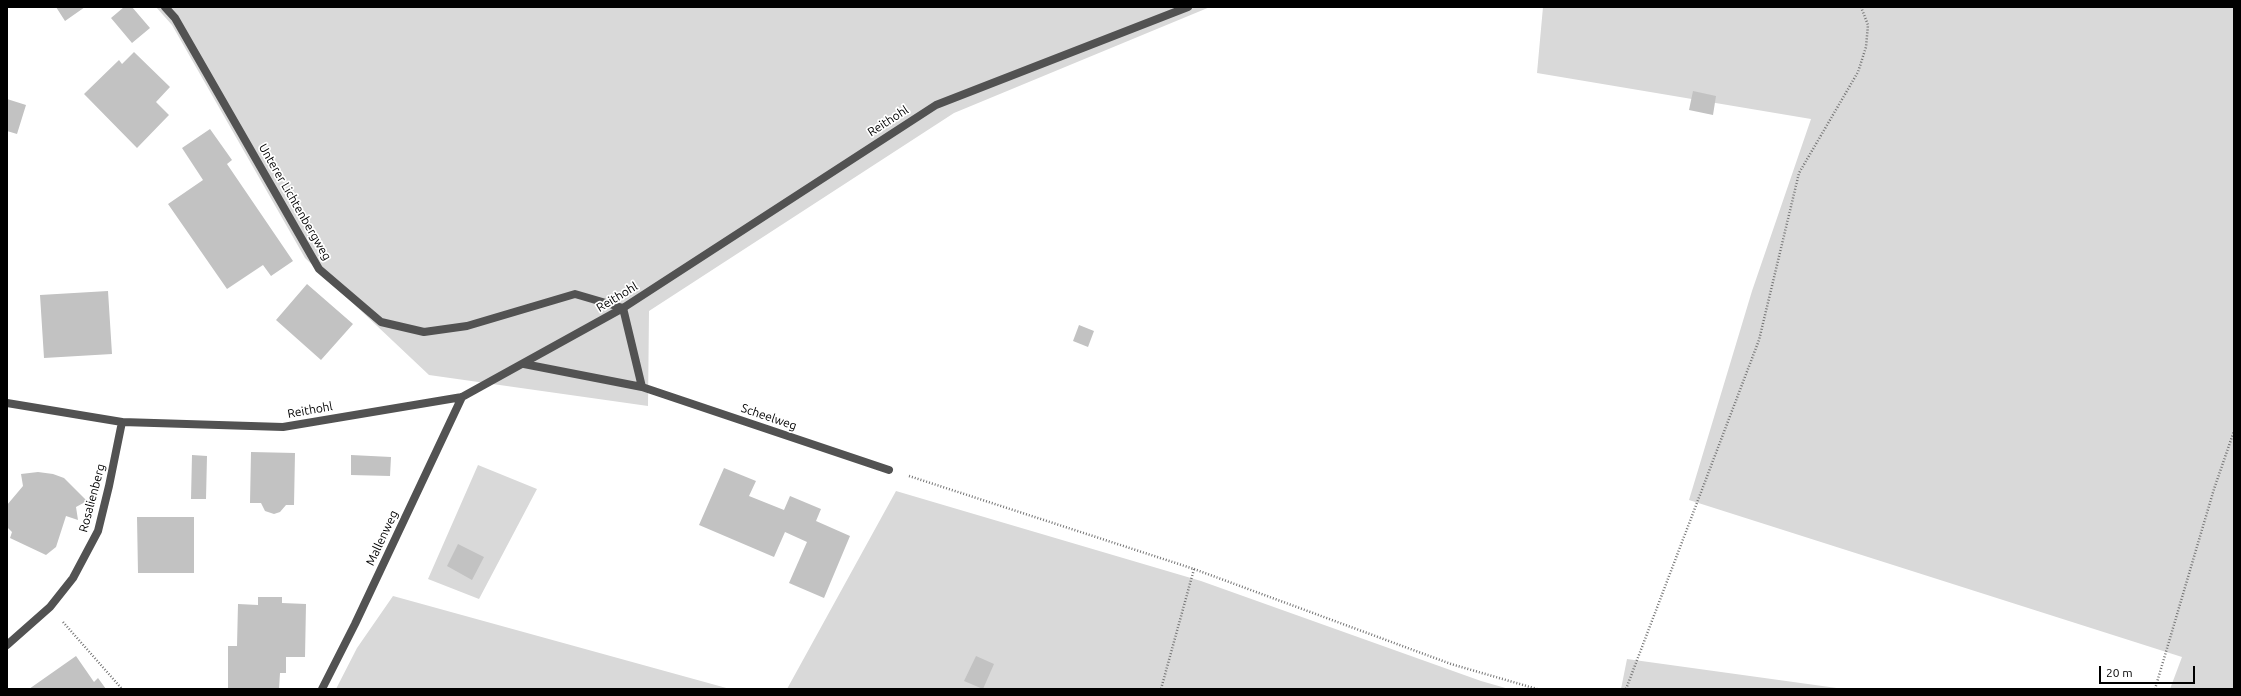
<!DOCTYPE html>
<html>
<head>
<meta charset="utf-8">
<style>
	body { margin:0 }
	#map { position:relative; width:2241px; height:696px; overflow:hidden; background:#fff; font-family:Ubuntu,sans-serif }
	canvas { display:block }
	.frame { position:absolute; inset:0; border:8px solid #000; pointer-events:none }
	.scale { position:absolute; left:2099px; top:666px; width:96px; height:18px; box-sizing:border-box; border:2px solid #000; border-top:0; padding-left:5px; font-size:12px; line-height:14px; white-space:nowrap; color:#000; -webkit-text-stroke:3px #fff; paint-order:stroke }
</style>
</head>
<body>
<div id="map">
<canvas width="2241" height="696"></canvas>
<div class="frame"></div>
<div class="scale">20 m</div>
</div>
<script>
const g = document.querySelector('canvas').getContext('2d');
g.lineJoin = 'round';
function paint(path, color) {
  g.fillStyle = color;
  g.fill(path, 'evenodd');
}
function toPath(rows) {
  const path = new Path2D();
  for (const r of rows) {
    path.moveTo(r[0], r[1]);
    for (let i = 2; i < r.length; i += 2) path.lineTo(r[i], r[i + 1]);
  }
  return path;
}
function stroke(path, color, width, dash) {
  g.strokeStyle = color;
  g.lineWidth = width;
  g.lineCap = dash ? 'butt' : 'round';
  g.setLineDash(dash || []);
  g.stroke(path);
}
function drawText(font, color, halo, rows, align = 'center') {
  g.font = font + ' Ubuntu,sans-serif';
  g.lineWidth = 3.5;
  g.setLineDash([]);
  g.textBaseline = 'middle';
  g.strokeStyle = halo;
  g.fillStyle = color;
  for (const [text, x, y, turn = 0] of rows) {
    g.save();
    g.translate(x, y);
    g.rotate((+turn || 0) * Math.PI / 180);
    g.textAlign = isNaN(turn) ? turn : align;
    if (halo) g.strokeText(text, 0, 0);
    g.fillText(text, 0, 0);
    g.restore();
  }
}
const green = toPath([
	[156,7,1210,7,954,113,649,311,648,406,429,375,305,258,172,25],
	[1543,7,2234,7,2234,689,2170,689,2182,657,1689,500,1752,291,1811,119,1537,73],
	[478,465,537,489,479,599,428,579],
	[896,491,1201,581,1481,681,1509,689,787,689],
	[393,596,730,689,336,689,357,648],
	[1627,659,1844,689,1621,689]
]);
const building = toPath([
	[56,7,85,7,65,21],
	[124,7,132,7,150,28,132,43,111,18],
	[134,52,170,87,156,102,169,115,137,148,84,94,119,60,122,64],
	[1693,91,1716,96,1713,115,1689,110],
	[7,99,26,105,17,134,7,131],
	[210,129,232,160,227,164,293,261,271,276,263,265,227,289,168,204,203,180,182,148],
	[307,284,353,324,321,360,276,320],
	[108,291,112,354,44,358,40,295],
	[1079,325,1094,331,1088,347,1073,341],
	[251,452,295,453,294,505,286,505,280,512,274,514,265,511,261,503,250,503],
	[192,455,207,456,206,499,191,499],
	[351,455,391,457,390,476,351,475],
	[724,468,756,481,749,496,784,510,790,496,821,509,816,521,850,536,824,598,789,583,807,542,785,532,774,557,699,525],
	[38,472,53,474,64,478,87,501,76,507,78,520,66,516,56,547,46,555,10,538,12,532,7,527,7,505,23,486,21,474],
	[137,517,194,517,194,573,138,573],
	[458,544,484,557,472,580,447,566],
	[258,597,282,597,282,603,306,604,305,657,286,657,286,673,280,673,279,689,228,689,228,646,237,646,238,604,258,605],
	[76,656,94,682,98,678,106,689,29,689],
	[976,656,994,664,983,689,964,681]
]);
const path = toPath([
	[909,476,1194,569,1161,689],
	[1194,569,1451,664,1537,689],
	[63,622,122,689],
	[1626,689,1759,340,1799,173,1858,72,1866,47,1868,25,1861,7],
	[2155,689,2214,489,2234,431]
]);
const lane = toPath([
	[623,308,936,105,1188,7]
]);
const street = toPath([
	[165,7,175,18,319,269,381,322,424,332,467,326,575,294,623,308],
	[623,308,642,387],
	[524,364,642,387,889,470],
	[7,403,122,422,283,427,462,397,623,308],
	[7,645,50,607,73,578,98,531,109,486,122,422],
	[322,689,355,624,462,397]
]);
const streetNames = [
	["Reithohl",888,121,-33],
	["Unterer Lichtenbergweg",295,202,60],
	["Reithohl",617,297,-31],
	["Reithohl",310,410,-10],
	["Scheelweg",769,417,19],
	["Rosalienberg",92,498,-75],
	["Mallenweg",382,538,-65]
];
paint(green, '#d9d9d9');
paint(building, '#c2c2c2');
stroke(path, '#747474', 2.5, [1, 2]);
stroke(lane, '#525252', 8);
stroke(street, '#525252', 8);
drawText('12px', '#000', '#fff', streetNames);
</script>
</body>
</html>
